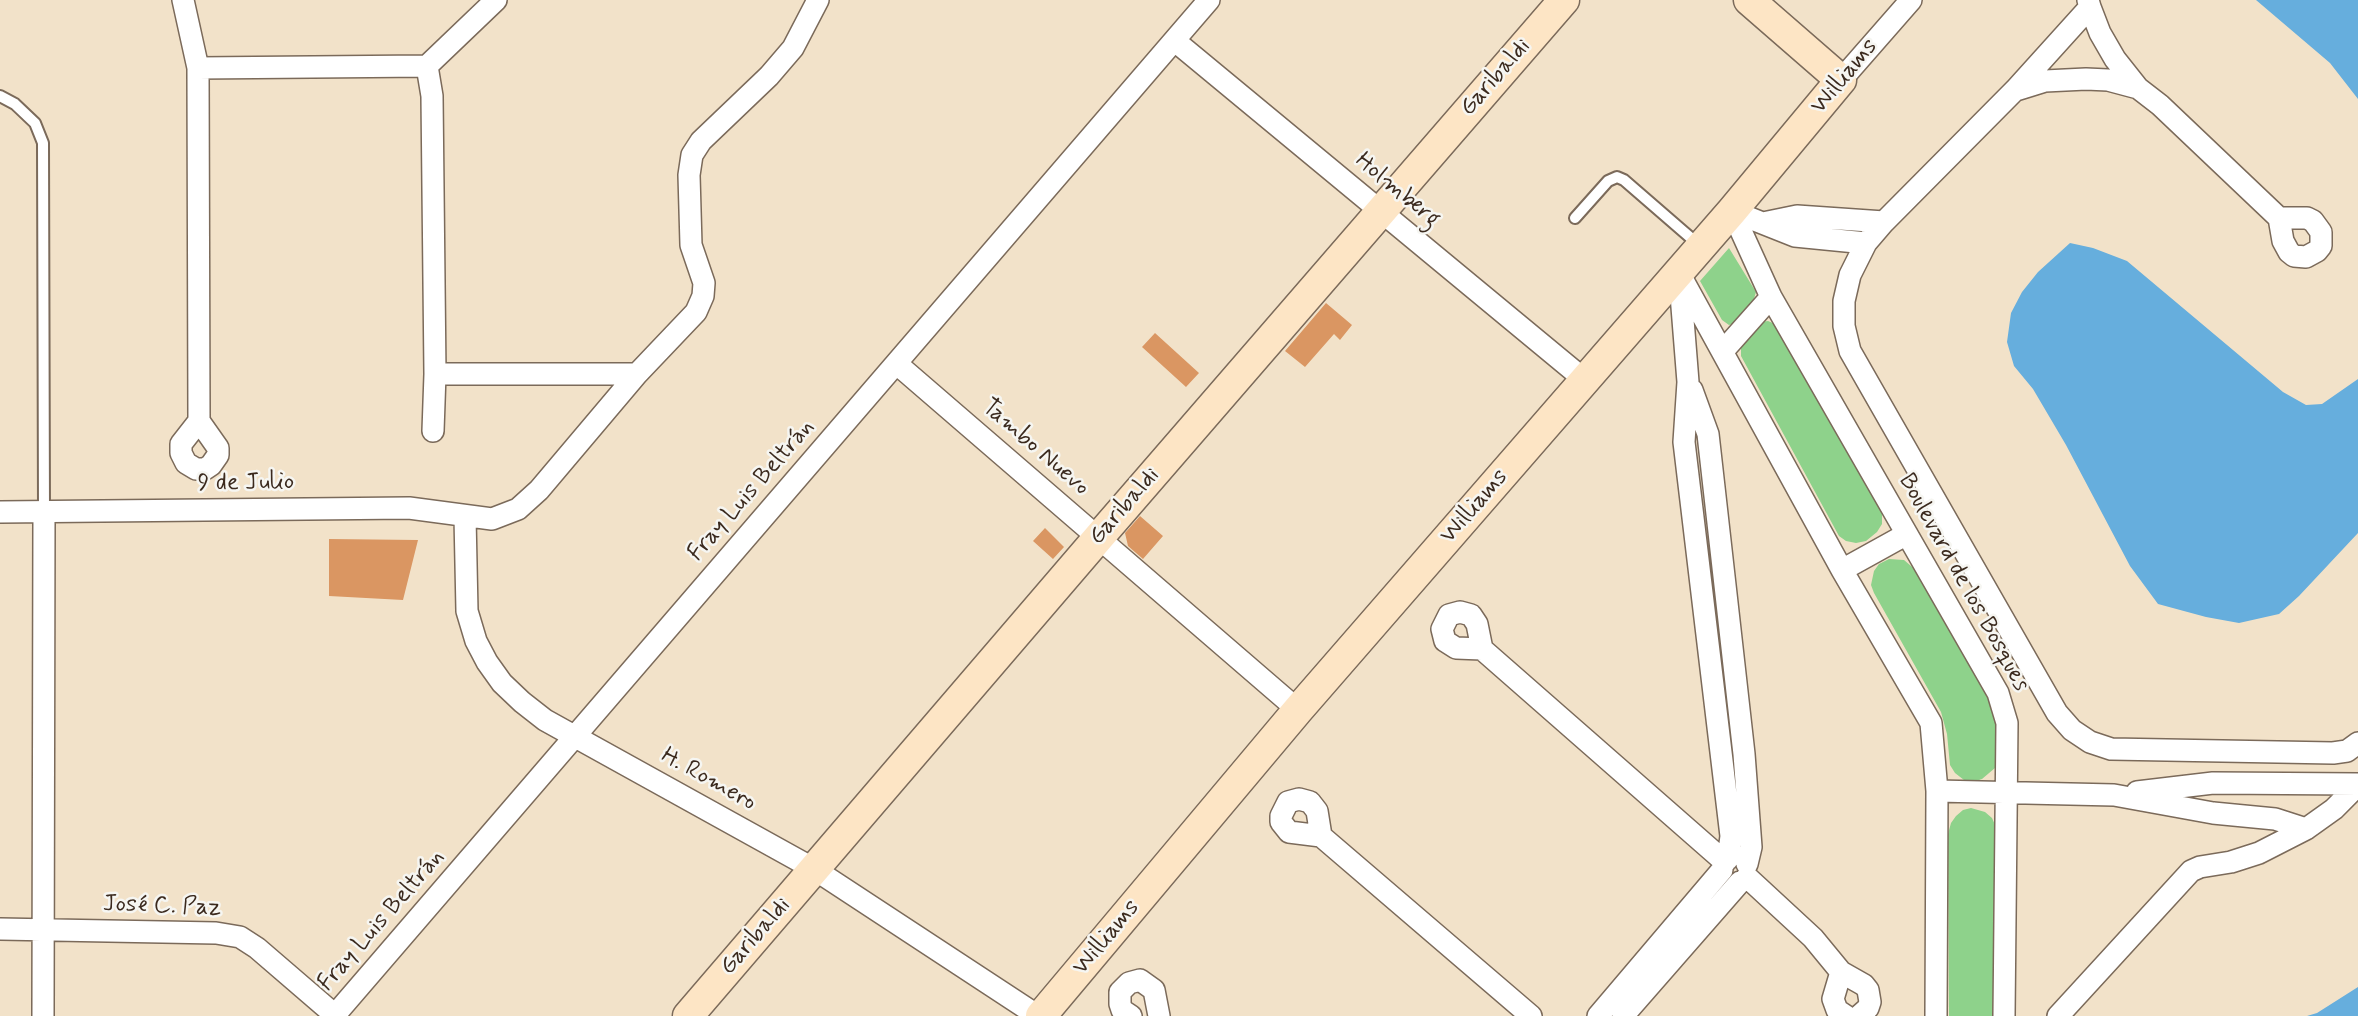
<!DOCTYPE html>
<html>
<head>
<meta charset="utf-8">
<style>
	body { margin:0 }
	canvas { display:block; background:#f2e2c9 }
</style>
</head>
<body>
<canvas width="2358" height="1016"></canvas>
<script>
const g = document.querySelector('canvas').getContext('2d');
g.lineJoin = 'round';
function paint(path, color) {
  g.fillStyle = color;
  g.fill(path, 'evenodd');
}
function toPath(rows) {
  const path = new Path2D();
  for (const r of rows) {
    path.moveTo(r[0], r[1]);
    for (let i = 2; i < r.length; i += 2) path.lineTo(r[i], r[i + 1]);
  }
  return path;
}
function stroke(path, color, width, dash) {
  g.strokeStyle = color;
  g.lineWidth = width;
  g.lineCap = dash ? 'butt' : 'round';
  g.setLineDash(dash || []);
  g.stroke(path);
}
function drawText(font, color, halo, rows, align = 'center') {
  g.font = font + ' Mynerve,sans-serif';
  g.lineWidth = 5;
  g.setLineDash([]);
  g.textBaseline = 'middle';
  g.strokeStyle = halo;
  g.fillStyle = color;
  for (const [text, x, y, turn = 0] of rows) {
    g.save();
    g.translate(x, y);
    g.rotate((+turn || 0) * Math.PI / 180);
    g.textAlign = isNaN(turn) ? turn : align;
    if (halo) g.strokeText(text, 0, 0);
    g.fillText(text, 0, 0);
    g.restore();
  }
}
const green = toPath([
	[1729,248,1756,292,1753,302,1735,323,1729,325,1722,320,1700,281],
	[1768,321,1775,324,1882,511,1882,524,1877,532,1866,541,1856,543,1846,541,1839,536,1741,356,1741,343,1761,322],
	[1889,559,1904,560,1918,572,1994,708,1998,718,1997,762,1995,768,1982,779,1973,782,1964,780,1955,773,1950,765,1947,734,1941,712,1874,593,1871,585,1874,571,1879,564],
	[1971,808,1985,812,1992,818,1996,827,1993,1016,1949,1016,1948,834,1951,823,1956,816,1963,810]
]);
const water = toPath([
	[2256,0,2358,0,2358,99,2330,63],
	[2070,243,2093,248,2127,261,2283,392,2306,405,2322,404,2358,379,2358,533,2299,596,2279,614,2239,623,2206,617,2158,604,2130,566,2066,445,2033,389,2014,366,2007,342,2011,313,2022,292,2038,272],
	[2358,987,2358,1016,2307,1016,2317,1013]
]);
const building = toPath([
	[1326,303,1352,325,1340,340,1334,334,1305,367,1285,351],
	[1155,333,1199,373,1186,387,1142,347],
	[1140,516,1163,536,1143,559,1128,546,1125,533],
	[1045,528,1064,547,1053,559,1033,541],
	[329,539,418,540,403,600,329,596]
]);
const lane = toPath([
	[0,96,15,104,35,123,43,143,44,512],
	[1575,218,1608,181,1617,177,1624,180,1699,245]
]);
const street = toPath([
	[183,0,198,68,199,421,218,448,218,455,211,465,205,469,196,469,186,463,181,453,181,444,199,421],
	[2088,0,2090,7,2015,90,1884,222,1866,243,1850,275,1844,301,1844,326,1850,351,2057,713,2072,730,2090,742,2111,749,2333,753,2347,751,2358,743],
	[2090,7,2100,33,2115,59,2138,88],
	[1175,41,1586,381],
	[427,66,432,96,435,374,433,431],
	[198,68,427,66,496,0],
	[1841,80,1911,0],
	[2016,90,2045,81,2086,79,2108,80,2138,88,2160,105,2279,218,2283,241,2289,252,2294,256,2306,257,2317,251,2321,246,2321,232,2313,221,2307,218,2279,218],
	[1732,211,1771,297,1998,693,2007,723,2004,1016],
	[1732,211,1795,236,1866,243],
	[1763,223,1797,216,1884,222],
	[1679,273,1842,570,1931,723,1937,791,1936,1016],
	[1680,282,1688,382,1684,442,1731,836,1728,859],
	[1723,351,1771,297],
	[897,364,1298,710],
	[435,374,637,374],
	[1692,390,1708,434,1744,754,1751,847,1747,864],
	[0,512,409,508,492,519,518,509,539,490,637,374,696,312,703,296,704,283,691,245,689,175,692,155,701,141,769,76,793,48,818,0],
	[465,517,467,611,476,641,487,662,502,683,522,702,545,720,814,869,1038,1016],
	[1842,570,1907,534],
	[1482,649,1456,648,1445,641,1442,629,1449,615,1460,612,1471,615,1477,624,1482,649,1725,862],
	[1937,791,2114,795,2213,813,2275,819,2306,829],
	[2137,792,2213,783,2358,784],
	[1321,836,1317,811,1310,802,1299,799,1288,802,1281,816,1281,822,1289,832,1321,836,1531,1016],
	[1747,877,1813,938,1841,972,1864,985,1868,990,1870,1002,1868,1008,1859,1016],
	[0,929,216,933,240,937,257,948,336,1016],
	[1841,972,1833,999,1837,1010,1846,1016],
	[43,1016,44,512],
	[334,1016,1209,0],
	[1131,1016,1122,1010,1120,1004,1120,992,1129,983,1140,980,1154,990,1159,1016],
	[1598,1016,1722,870],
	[1623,1016,1740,882],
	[2058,1016,2191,871,2200,867,2231,862,2259,853,2306,829,2334,809,2358,785]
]);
const secondary = toPath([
	[688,1016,1099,537,1564,0],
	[1041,1016,1298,710,1732,211,1841,80,1749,0]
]);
const streetNames = [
	["Williams",1845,77,-50],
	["Garibaldi",1496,78,-49],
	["Holmberg",1397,191,40],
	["Tambo Nuevo",1035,448,41],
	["9 de Julio",246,484,-1],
	["Fray Luis Beltrán",752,491,-49],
	["Garibaldi",1125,507,-49],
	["Williams",1475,507,-49],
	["Boulevard de los Bosques",1963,583,61],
	["H. Romero",708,780,29],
	["José C. Paz",162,907,2],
	["Fray Luis Beltrán",382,921,-49],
	["Garibaldi",756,937,-49],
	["Williams",1107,938,-50]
];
paint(green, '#8ed28b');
paint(water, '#66aedd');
paint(building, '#da9662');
stroke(lane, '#7b6a5a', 14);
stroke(street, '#7b6a5a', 24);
stroke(secondary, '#7b6a5a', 33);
stroke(lane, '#fff', 10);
stroke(street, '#fff', 21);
stroke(secondary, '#fde5c5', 30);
drawText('24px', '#3b2a1e', '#f6f6f2', streetNames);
</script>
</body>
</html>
